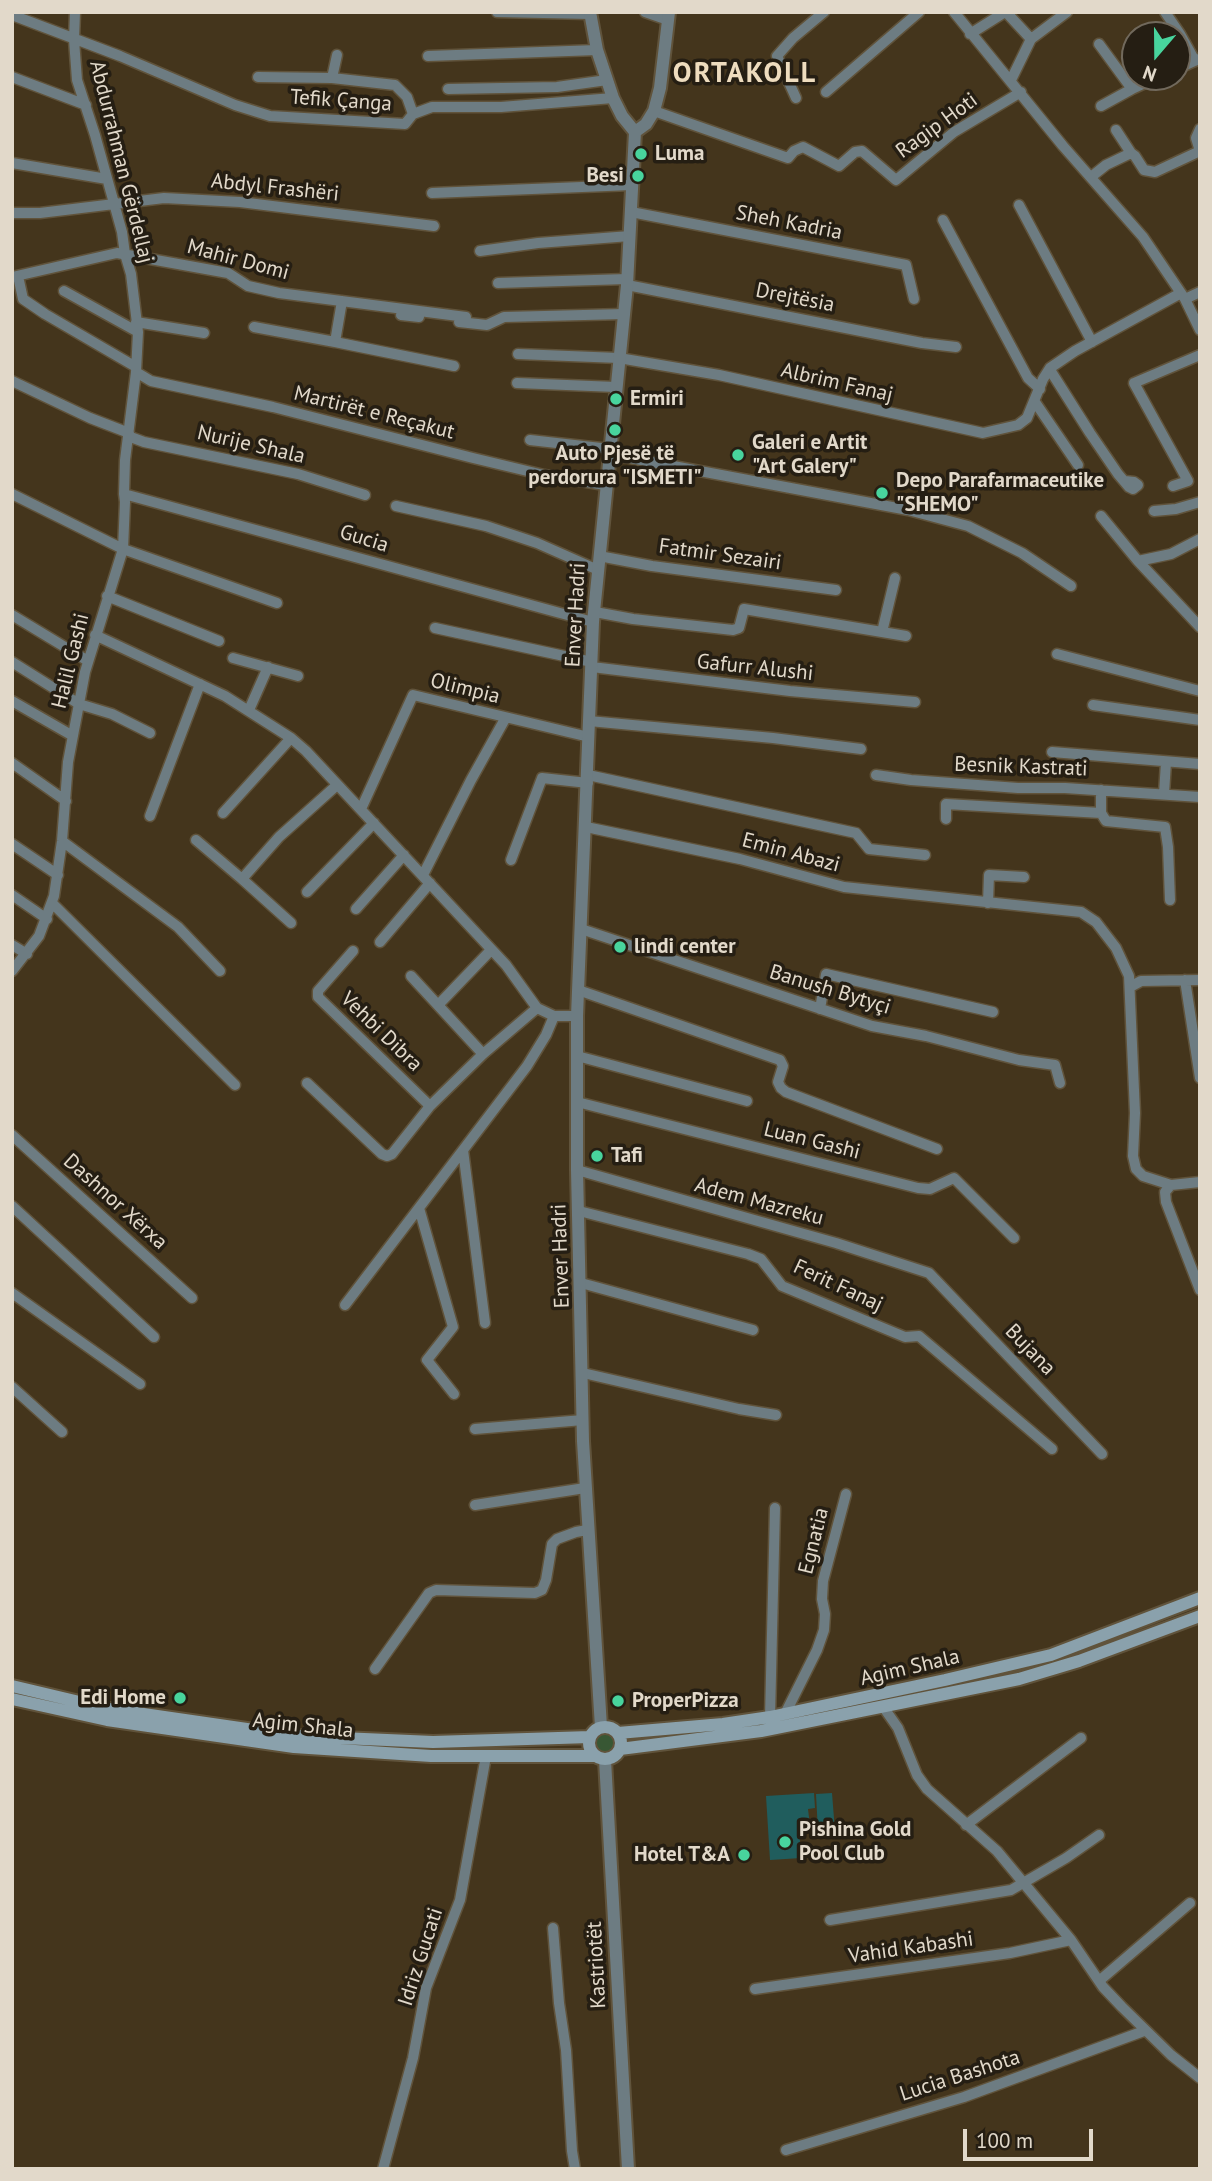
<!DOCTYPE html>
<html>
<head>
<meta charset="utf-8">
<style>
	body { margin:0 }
	#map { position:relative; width:1212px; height:2181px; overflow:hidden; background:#44351c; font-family:"PT Sans",sans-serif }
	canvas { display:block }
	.frame { position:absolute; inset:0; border:14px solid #e2d9ca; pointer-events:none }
	.north { position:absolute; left:1121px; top:21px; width:70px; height:70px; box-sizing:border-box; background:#251e13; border:2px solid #71695c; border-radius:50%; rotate:200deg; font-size:19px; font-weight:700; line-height:28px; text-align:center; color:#e2d9ca }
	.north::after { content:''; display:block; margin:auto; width:24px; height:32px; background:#48d49d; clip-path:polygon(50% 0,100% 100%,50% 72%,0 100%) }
	.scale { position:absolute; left:963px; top:2129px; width:130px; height:32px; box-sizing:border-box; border:4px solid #e2d9ca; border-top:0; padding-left:9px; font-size:21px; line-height:24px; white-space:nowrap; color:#e2d9ca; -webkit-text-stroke:5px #251e13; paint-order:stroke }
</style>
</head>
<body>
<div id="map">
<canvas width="1212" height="2181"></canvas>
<div class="frame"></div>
<div class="north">N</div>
<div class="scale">100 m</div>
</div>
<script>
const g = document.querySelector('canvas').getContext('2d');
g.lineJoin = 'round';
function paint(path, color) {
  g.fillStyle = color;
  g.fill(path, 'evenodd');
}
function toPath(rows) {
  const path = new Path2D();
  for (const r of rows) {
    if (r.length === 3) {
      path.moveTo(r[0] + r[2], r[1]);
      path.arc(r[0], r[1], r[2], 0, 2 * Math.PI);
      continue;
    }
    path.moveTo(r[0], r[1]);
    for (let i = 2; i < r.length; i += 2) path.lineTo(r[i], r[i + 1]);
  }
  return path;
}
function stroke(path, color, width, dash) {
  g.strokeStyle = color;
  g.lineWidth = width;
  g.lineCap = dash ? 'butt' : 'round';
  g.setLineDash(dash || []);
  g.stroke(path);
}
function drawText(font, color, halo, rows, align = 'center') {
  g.font = font + ' "PT Sans",sans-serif';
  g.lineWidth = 7;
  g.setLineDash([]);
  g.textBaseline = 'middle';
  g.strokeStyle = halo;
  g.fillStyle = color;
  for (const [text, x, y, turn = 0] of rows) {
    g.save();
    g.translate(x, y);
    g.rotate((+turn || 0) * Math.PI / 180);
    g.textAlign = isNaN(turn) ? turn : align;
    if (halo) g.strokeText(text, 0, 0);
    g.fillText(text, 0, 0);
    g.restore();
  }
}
const green = toPath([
	[605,1744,12]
]);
const water = toPath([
	[814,1793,815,1808,808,1809,810,1826,799,1826,801,1858,770,1860,766,1796],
	[832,1793,835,1831,818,1832,816,1794]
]);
const minor = toPath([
	[497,12,590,14],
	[645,12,668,20],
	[954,12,1063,146,1143,237,1185,299,1200,330],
	[1006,12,1031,39,1067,12],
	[1165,12,1180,34,1195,61],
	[12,15,120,56,235,105,270,116,405,124,413,114,432,107,501,107,613,98],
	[970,34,1005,12],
	[1099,44,1132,89,1158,77],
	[428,56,597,50],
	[1177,69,1199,59],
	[12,77,86,105],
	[258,77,332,78,395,85,407,97,413,114],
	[332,78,337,55],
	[1011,80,1031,39],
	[448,89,557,87,607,80],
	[826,92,919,12],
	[796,98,777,56,793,38,824,12],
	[1101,106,1132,89],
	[654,111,788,158,794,151,803,147,839,166,855,152,862,151,896,180,954,132,1021,92],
	[1200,129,1196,138,1200,151],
	[1116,130,1131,153],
	[12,163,107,179],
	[1091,177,1106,165,1131,153,1135,156,1144,170,1155,172,1200,151],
	[432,193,632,185],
	[1019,205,1092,342],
	[631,212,906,265,914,299],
	[12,213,40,213,164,198,240,202,434,226],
	[943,220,1028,378,1040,389],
	[480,251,538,243,630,236],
	[18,276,23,299,45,314,136,367],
	[12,277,117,253,228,273,248,286,279,293,466,317],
	[498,283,627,279],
	[627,285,922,343,956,347],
	[64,291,138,332],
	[1185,299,1200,292],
	[401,315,419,317],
	[136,322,204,333],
	[459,322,487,325,504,317,624,314],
	[254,327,335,342,342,301],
	[335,342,454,366],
	[518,354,619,358,719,375,983,433,1018,425,1027,418,1043,379,1050,368,1075,351,1181,293],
	[1050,368,1052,373,1090,433,1118,474,1129,487,1133,489,1138,485,1134,482,1125,481],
	[136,372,151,381,273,407,473,458,544,475,605,485],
	[12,381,90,418,129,433],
	[517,383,616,387],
	[1035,402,1078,465],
	[128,436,144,442,298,474,365,495],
	[530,440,610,449],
	[609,454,908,510,968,526,1022,553,1071,586],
	[1173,486,1188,481,1134,383,1200,355],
	[12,494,123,549,277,603],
	[124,494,593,622],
	[396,506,486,526,537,543,598,570],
	[1154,511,1176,509,1200,502],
	[1101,516,1138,561,1171,554,1200,539],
	[599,556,652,566,836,590],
	[1138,561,1200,627],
	[107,596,219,641],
	[595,612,633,619,733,630,739,628,744,609,906,636],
	[12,615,88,661],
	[435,628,592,662],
	[882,632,895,578],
	[95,635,225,696,291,738,306,751,506,965,537,1008,554,1016,577,1016],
	[1057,654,1200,691],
	[233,658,298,676],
	[12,662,79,704,112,714,150,733],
	[592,667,790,691,915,702],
	[12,701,73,736],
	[1093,705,1200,720],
	[249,710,268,667],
	[589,721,773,738,861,749],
	[1052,752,1200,764],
	[12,763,66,801],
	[588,775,856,833,869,849,925,855],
	[876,775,911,780,1018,788,1065,788,1200,797],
	[1101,790,1101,813,1106,821,1165,827,1168,847,1170,900],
	[1164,794,1166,762],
	[361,809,413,695,589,737],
	[223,813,291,738],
	[150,816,200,684],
	[946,819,946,804,1101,813],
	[586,827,740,859,844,887,1081,912,1096,922,1116,948,1129,976,1135,1113,1133,1156,1136,1169,1143,1176,1171,1185,1200,1182],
	[196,840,242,879,279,837,337,785],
	[62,841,178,927,220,971],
	[12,844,58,875],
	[511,860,542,778,588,783],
	[423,875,471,780,505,719],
	[242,879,291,923],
	[307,892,374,823],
	[12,895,47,919],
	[52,903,235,1085],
	[988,903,989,875,1024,877],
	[356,909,404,855],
	[581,929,872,1026,926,1036,1019,1060,1055,1065,1060,1083],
	[380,942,430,883],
	[12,945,27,954],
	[353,951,318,991,318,997,430,1106],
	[12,971,39,936,54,896,62,841,68,762,85,672,123,549,125,502,124,494,125,460,136,372,138,332,131,274,125,254,122,232,95,135,77,80,74,40,75,12],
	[411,976,483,1054],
	[1185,980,1200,1078],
	[1130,987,1141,981,1200,980],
	[578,990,780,1060,783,1066,778,1082,781,1088,786,1092,937,1149],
	[441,1002,491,950],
	[820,1009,826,974,993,1012],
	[577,1056,747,1101],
	[307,1083,382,1154,387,1156,392,1154,430,1106,483,1054,537,1008],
	[577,1102,918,1188,930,1189,954,1178,1014,1238],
	[12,1135,192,1298],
	[463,1150,485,1323],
	[577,1170,836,1243,929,1273,1102,1454],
	[1171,1185,1165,1192,1166,1202,1200,1290],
	[12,1206,154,1337],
	[419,1208,453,1327,427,1360,454,1394],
	[579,1211,748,1254,761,1259,782,1286,905,1337,919,1336,1052,1449],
	[581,1283,753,1330],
	[12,1293,140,1384],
	[345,1305,527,1066,546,1035,554,1016],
	[583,1373,739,1409,776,1415],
	[12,1387,62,1432],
	[475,1429,583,1420],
	[475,1505,585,1488],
	[375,1669,429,1593,436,1590,535,1593,542,1590,546,1580,552,1544,557,1539,576,1532,587,1530],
	[884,1708,898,1728,917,1775,927,1789,997,1851,1071,1940,1103,1987,1122,2007,1171,2055,1200,2078],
	[785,1714,817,1650,824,1630,825,1614,822,1599,823,1581,846,1494],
	[770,1717,775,1508],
	[966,1825,1081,1738],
	[830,1920,1011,1890,1066,1858,1099,1835],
	[553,1928,559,2003,566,2050,572,2151,575,2169],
	[1099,1981,1190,1903],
	[755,1989,1010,1953,1071,1940],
	[786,2150,964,2097,1144,2031],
	[383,2169,413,2058,426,1988,460,1900,486,1756]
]);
const tertiary = toPath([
	[590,12,597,50,613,98,622,116,635,132],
	[635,132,646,124,654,111,660,88,669,12],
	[601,1727,583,1441,577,1170,577,1016,593,622,627,285,635,132],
	[605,1760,628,2169]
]);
const secondary = toPath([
	[12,1686,109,1709,295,1736,433,1742,590,1737],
	[12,1699,107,1720,294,1747,431,1756,594,1756],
	[605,1743,16],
	[618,1733,723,1724,770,1717,945,1680,1051,1655,1200,1598],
	[620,1749,761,1731,1019,1679,1079,1661,1200,1616]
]);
const markers = [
	[641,154,7,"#48d49d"],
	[638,176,7,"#48d49d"],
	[616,399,7,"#48d49d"],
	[615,430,7,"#48d49d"],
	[738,455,7,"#48d49d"],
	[882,493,7,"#48d49d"],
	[620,947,7,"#48d49d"],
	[597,1156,7,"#48d49d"],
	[180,1698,7,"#48d49d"],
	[618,1701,7,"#48d49d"],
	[785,1842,7,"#48d49d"],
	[744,1855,7,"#48d49d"]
];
const streetNames = [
	["Tefik Çanga",341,101,4],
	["Ragip Hoti",937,126,-36],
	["Abdurrahman Gërdellaj",121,162,76],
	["Abdyl Frashëri",275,188,6],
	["Sheh Kadria",789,223,11],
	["Mahir Domi",238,260,15],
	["Drejtësia",795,298,11],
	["Albrim Fanaj",837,383,13],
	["Martirët e Reçakut",374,413,14],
	["Nurije Shala",251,445,13],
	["Gucia",364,539,17],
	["Fatmir Sezairi",720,555,8],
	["Enver Hadri",576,615,-87],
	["Halil Gashi",71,661,-76],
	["Gafurr Alushi",755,668,6],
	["Olimpia",465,689,14],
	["Besnik Kastrati",1021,767,2],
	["Emin Abazi",791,853,15],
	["Banush Bytyçi",830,990,17],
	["Vehbi Dibra",381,1032,44],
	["Luan Gashi",812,1141,14],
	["Dashnor Xërxa",115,1202,42],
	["Adem Mazreku",759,1202,15],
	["Enver Hadri",561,1256,-92],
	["Ferit Fanaj",838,1286,25],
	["Bujana",1030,1350,46],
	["Egnatia",814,1541,-76],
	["Agim Shala",910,1668,-13],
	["Agim Shala",303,1726,6],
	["Vahid Kabashi",911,1948,-8],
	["Idriz Gucati",421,1957,-72],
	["Kastriotët",597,1965,-93],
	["Lucia Bashota",960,2076,-18]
];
const poiNames = [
	["Luma",655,154],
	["Besi",624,176,"right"],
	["Ermiri",630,399],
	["Galeri e Artit",752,443],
	["\"Art Galery\"",752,467],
	["Auto Pjesë të",615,454,"center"],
	["perdorura \"ISMETI\"",615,478,"center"],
	["Depo Parafarmaceutike",896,481],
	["\"SHEMO\"",896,505],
	["lindi center",634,947],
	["Tafi",611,1156],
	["Edi Home",166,1698,"right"],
	["ProperPizza",632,1701],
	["Pishina Gold",799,1830],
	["Pool Club",799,1854],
	["Hotel T&A",730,1855,"right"]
];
const districtNames = [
	["ORTAKOLL",745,74]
];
paint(green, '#385734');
paint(water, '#205d5d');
stroke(minor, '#60533b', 13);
stroke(tertiary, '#60533b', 16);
stroke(secondary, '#60533b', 16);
stroke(minor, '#6d7c82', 10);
stroke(tertiary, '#6d7c82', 12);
stroke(secondary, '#8aa1ac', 12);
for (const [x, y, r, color] of markers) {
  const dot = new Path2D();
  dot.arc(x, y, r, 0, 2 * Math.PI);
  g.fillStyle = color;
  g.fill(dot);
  stroke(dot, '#251e13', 2.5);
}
drawText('21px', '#e2d9ca', '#251e13', streetNames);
drawText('bold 21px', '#e2d9ca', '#251e13', poiNames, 'left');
g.letterSpacing = '2px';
drawText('bold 28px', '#eedcbe', '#251e13', districtNames);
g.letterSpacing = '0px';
</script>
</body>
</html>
